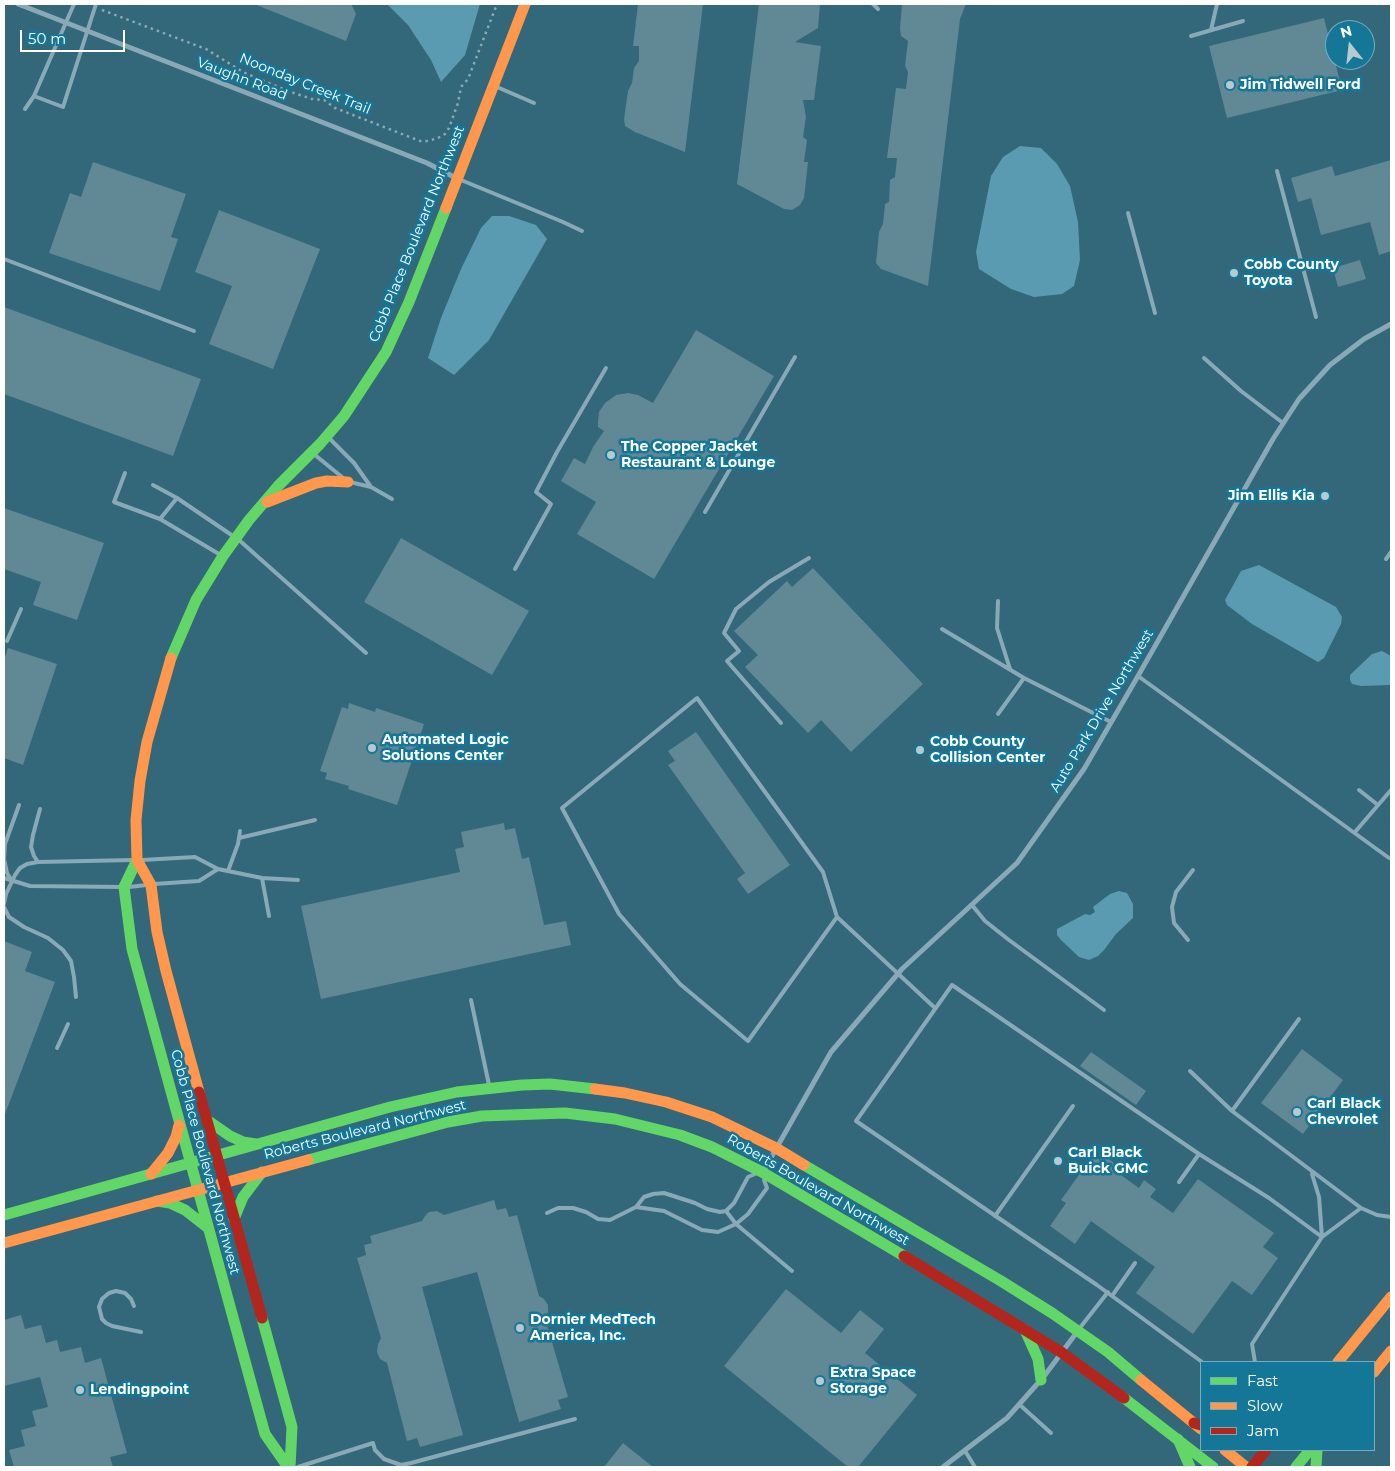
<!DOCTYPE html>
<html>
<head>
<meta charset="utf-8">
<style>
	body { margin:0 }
	#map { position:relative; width:1395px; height:1471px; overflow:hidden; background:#32687a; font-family:Montserrat,sans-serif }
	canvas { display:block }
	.frame { position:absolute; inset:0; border:5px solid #fff; pointer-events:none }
	.legend { position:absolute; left:1200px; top:1361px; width:175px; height:90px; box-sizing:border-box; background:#147798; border:1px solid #72adc1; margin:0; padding:6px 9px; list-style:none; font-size:15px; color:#fff }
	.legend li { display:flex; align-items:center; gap:10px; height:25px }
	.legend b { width:25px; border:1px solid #72adc1 }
	.north { position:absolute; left:1325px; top:20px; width:50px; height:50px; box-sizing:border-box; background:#147798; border:1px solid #72adc1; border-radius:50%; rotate:344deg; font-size:14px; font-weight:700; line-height:20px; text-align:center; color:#fff }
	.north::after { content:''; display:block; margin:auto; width:18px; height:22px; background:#b7cad0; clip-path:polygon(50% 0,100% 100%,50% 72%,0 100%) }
	.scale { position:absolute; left:20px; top:30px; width:105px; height:22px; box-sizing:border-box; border:2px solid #fff; border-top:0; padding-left:6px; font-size:15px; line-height:18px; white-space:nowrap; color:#fff; -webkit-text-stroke:4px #147798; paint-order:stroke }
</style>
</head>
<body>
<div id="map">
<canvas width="1395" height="1471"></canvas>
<div class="frame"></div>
<ul class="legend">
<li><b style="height:6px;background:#63d668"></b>Fast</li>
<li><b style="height:6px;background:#ff974d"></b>Slow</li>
<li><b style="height:6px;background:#b3261e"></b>Jam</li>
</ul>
<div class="north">N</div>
<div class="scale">50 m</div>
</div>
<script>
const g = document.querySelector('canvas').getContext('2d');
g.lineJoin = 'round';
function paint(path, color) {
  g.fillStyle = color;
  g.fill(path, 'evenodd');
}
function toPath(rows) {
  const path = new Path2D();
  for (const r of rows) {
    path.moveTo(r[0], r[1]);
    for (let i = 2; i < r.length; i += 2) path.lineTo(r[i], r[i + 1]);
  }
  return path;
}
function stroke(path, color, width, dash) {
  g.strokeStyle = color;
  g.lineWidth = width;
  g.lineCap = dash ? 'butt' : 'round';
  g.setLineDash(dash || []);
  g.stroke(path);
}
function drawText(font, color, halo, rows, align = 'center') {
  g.font = font + ' Montserrat,sans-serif';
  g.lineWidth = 5;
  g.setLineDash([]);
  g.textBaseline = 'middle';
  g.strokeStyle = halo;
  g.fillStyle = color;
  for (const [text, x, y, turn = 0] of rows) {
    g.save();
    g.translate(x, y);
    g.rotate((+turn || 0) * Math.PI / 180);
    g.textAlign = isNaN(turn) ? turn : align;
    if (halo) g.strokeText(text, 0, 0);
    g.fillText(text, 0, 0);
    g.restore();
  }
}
const water = toPath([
	[387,4,480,4,465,55,441,82,431,60,408,25],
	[1020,146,1041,148,1057,164,1070,186,1078,222,1080,260,1074,286,1062,294,1034,297,1011,289,979,269,976,252,991,176,1003,157],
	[492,216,509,216,536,225,547,239,489,340,454,375,428,358,441,318,461,269,481,228],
	[1259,565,1336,607,1342,617,1341,624,1324,658,1318,662,1252,624,1227,605,1225,600,1241,571],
	[1382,651,1391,656,1391,685,1361,686,1352,684,1350,680,1350,675,1372,654],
	[1119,891,1127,893,1133,904,1133,918,1116,934,1104,950,1098,956,1089,960,1079,957,1061,940,1057,935,1057,929,1085,914,1090,915,1095,912,1093,907,1110,894]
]);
const building = toPath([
	[254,4,351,4,356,14,346,41],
	[638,4,703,4,685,152,635,132,625,126,624,119,628,91,632,83,634,68,639,61,639,46,633,46],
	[759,4,820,4,818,28,795,42,821,46,814,100,803,100,806,117,803,137,807,140,804,162,808,162,804,198,800,205,792,210,784,209,737,184],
	[902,4,966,4,960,19,928,286,881,269,876,263,879,232,883,224,885,204,889,202,890,180,895,177,897,158,887,158,896,88,906,89,908,72,905,66,908,41,901,36,900,29],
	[1324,18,1342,90,1227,118,1209,46],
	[1391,160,1391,251,1379,255,1370,222,1321,235,1311,198,1298,202,1291,178,1332,166,1335,176],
	[93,162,186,194,171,237,178,239,160,291,49,253,70,193,81,197],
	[219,210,320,249,273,369,209,344,232,286,195,272],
	[1360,260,1366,279,1338,287,1333,268],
	[4,307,201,379,173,456,4,394],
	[696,330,774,376,654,579,577,534,596,502,561,481,574,458,585,464,593,447,604,431,598,427,598,422,599,412,605,403,616,395,628,393,638,395,653,403],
	[4,508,104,543,77,620,33,605,41,582,4,569],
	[401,538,529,611,492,675,364,602],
	[813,568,923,684,851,752,821,720,808,733,745,667,758,655,734,631,787,581,792,587],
	[8,648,57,664,23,765,4,758,4,660],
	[349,703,375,712,376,708,424,724,397,805,348,789,349,786,325,779,327,773,320,771,342,707,348,709],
	[696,732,790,865,748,894,737,879,745,873,668,765,675,761,668,751],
	[504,823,505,830,515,828,522,859,529,857,544,925,566,921,571,945,321,999,301,906,460,872,455,849,464,847,461,832],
	[4,941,32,952,25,971,55,982,5,1114],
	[1302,1049,1343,1080,1303,1134,1261,1103],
	[1091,1052,1146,1091,1136,1105,1080,1066],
	[1093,1155,1100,1160,1103,1155,1124,1170,1121,1175,1139,1188,1144,1180,1156,1189,1150,1197,1173,1213,1198,1179,1274,1233,1263,1247,1278,1258,1252,1295,1232,1281,1193,1334,1136,1293,1155,1267,1091,1221,1075,1244,1050,1226,1066,1203,1061,1200],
	[494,1200,497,1210,506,1208,509,1217,517,1215,539,1296,544,1299,548,1305,548,1312,545,1318,568,1397,558,1400,561,1409,519,1422,477,1272,422,1287,463,1435,420,1447,417,1438,407,1441,387,1363,380,1359,377,1352,378,1344,381,1338,357,1258,366,1255,364,1245,372,1243,370,1236,422,1221,425,1216,429,1212,437,1211,444,1215],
	[786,1289,841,1333,860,1310,884,1329,865,1353,917,1395,858,1467,848,1467,724,1366],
	[21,1315,25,1329,41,1325,46,1343,57,1340,60,1352,81,1347,85,1363,101,1358,127,1453,110,1457,113,1467,14,1467,9,1450,25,1446,21,1430,36,1426,32,1411,48,1407,40,1377,4,1386,4,1320],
	[623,1443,653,1467,604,1467]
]);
const path = toPath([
	[102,10,206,49,243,72,288,91,312,99,324,100,335,108,420,141,428,141,438,138,445,134,449,128,458,103,461,87,468,79,497,4]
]);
const lane = toPath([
	[873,4,878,9],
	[1211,30,1217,4],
	[1191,36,1243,21],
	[497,87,534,103],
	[34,96,63,107,96,4],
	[25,109,34,96,74,4],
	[1277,171,1316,317],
	[461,180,563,222,582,231],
	[1128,213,1155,313],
	[4,259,194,331],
	[1204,358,1241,391,1283,423],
	[330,439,354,463,371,487],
	[315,455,342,477],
	[125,473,114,502,160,519,219,554],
	[350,482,371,487,392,499],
	[153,485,177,498,233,536],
	[705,512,795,357],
	[160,519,177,498],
	[239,540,366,653],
	[1386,559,1391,552],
	[515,569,551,504,536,492,557,452,606,368],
	[998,601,997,628,1010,669],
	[942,629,1024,678,1111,722],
	[7,641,21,609],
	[1138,676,1389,858],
	[998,714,1024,678],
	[781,723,727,661,739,651,724,633,736,609,769,582,809,558],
	[1359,790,1378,805],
	[1355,832,1391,790],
	[239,838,315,820],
	[142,860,195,857,218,869,262,878,298,880],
	[38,862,34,856,31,847,33,835,40,809],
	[228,871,238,844,240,831],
	[4,878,30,886,122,887],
	[262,878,269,916],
	[12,881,7,873,4,859,5,844,19,805],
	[154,884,199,881,218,869],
	[129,887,147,885],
	[4,904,6,894,15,875,20,868,27,864,38,862,133,860],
	[972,905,985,921,1009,940,1104,1010],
	[4,907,9,917,24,927,48,938,63,950,71,961,74,977,76,997],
	[837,917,823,872,697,698,562,808,619,914,680,984,748,1041,837,917,935,1008],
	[1188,940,1174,923,1172,907,1176,892,1193,870],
	[471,1000,489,1085],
	[57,1048,68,1024],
	[1190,1071,1232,1111,1361,1208,1377,1215,1391,1217],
	[1232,1111,1299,1019],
	[1312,1174,1319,1197,1322,1237],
	[1179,1182,1199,1154],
	[636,1207,664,1211,702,1230,718,1232,736,1224,748,1214,767,1188,764,1180],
	[726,1211,736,1224,792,1271],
	[547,1213,558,1208,573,1208,586,1212,598,1219,610,1220,636,1207,644,1197,653,1194,664,1193,695,1203,707,1209,720,1212,726,1211,734,1203,748,1177,755,1174],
	[995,1216,1073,1106],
	[1112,1296,1135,1263],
	[134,1306,131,1299,125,1293,116,1291,109,1293,102,1299,99,1307,102,1319,106,1323,112,1326,141,1332],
	[1079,1329,1108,1292],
	[1202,1362,1097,1285,856,1121,952,985,1199,1154,1269,1198,1322,1237],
	[1255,1362,1252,1344,1322,1237,1361,1208],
	[1020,1405,1051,1433],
	[965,1451,975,1467],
	[298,1467,373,1443,375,1450,384,1459,401,1465,411,1463,575,1419]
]);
const street = toPath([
	[18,4,427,163,456,178],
	[764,1170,831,1052,902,969,1017,863,1084,769,1138,676,1273,439,1299,399,1330,365,1364,339,1391,324],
	[1045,1375,1077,1332],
	[943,1467,1007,1418,1039,1382]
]);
const fast = toPath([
	[171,658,196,600,223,556,249,520,278,486,320,444,344,416,386,352,409,302,446,208],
	[137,860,124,887,132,949,265,1434,288,1467],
	[207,1120,230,1136,243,1142,256,1144],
	[308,1160,448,1122,482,1116,565,1113,615,1119,680,1135,712,1147,762,1172,904,1256],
	[804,1165,1001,1281,1052,1313,1108,1352,1141,1380],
	[157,1201,170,1203,185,1210,208,1228],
	[4,1215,390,1107,457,1092,522,1085,550,1084,595,1089],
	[234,1219,243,1197,262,1172],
	[262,1318,292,1427,290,1467],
	[1025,1330,1038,1359,1041,1380],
	[1124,1398,1213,1467],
	[1178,1439,1190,1467],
	[1296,1467,1310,1450],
	[1316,1467,1317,1450]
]);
const slow = toPath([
	[446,208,525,4],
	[267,502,316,483,327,481,348,482],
	[137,860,151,885,157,932,166,971,199,1092],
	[137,860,136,820,140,781,147,742,171,658],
	[595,1089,625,1093,666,1102,712,1117,776,1148,804,1165],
	[151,1174,168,1153,176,1137,179,1125],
	[4,1243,308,1160],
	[1338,1362,1391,1297],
	[1374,1372,1391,1351],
	[1141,1380,1201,1429],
	[1225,1450,1246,1467]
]);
const jam = toPath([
	[199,1092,262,1318],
	[904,1256,1061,1352,1124,1398],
	[1194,1423,1201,1425],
	[1252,1467,1266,1450]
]);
const markers = [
	[1230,85,5,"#b7cad0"],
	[1234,273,5,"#b7cad0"],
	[611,455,5,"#b7cad0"],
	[1325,496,5,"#b7cad0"],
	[372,748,5,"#b7cad0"],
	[920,750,5,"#b7cad0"],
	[1297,1112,5,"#b7cad0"],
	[1058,1161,5,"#b7cad0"],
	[520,1328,5,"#b7cad0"],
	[820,1381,5,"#b7cad0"],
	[80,1390,5,"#b7cad0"]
];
const streetNames = [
	["Vaughn Road",242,79,21],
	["Noonday Creek Trail",305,84,22],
	["Cobb Place Boulevard Northwest",417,234,-68],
	["Auto Park Drive Northwest",1102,711,-59],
	["Roberts Boulevard Northwest",365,1130,-14],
	["Cobb Place Boulevard Northwest",205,1162,75],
	["Roberts Boulevard Northwest",818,1190,30]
];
const poiNames = [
	["Jim Tidwell Ford",1240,85],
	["Cobb County",1244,265],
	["Toyota",1244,281],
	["The Copper Jacket",621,447],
	["Restaurant & Lounge",621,463],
	["Jim Ellis Kia",1315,496,"right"],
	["Automated Logic",382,740],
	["Solutions Center",382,756],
	["Cobb County",930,742],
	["Collision Center",930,758],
	["Carl Black",1307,1104],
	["Chevrolet",1307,1120],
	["Carl Black",1068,1153],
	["Buick GMC",1068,1169],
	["Dornier MedTech",530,1320],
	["America, Inc.",530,1336],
	["Extra Space",830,1373],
	["Storage",830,1389],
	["Lendingpoint",90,1390]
];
paint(water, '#5b9bb1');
paint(building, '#608895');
stroke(path, '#89a9b6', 2.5, [2.5, 4]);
stroke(lane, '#89a9b6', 4);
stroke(street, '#89a9b6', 5);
stroke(fast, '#63d668', 11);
stroke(slow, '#ff974d', 11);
stroke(jam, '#b3261e', 11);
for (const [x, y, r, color] of markers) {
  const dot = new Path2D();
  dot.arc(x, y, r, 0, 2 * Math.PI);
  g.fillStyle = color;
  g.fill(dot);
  stroke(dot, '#147798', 2);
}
drawText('14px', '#fff', '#147798', streetNames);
drawText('bold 14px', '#fff', '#147798', poiNames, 'left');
</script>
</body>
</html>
